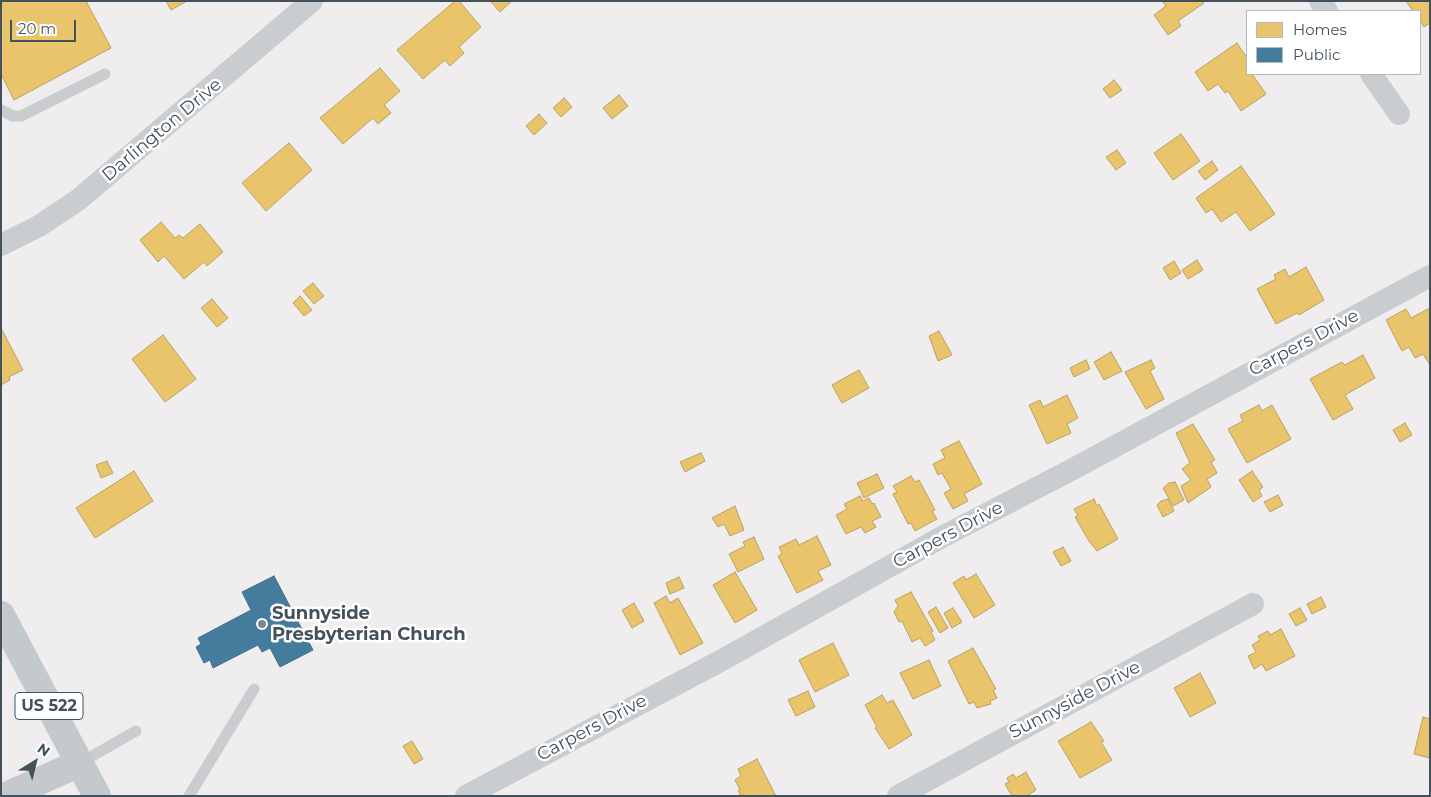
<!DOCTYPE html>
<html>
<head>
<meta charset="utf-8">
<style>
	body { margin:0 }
	#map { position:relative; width:1431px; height:797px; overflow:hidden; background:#efeded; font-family:Montserrat,sans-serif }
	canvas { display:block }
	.frame { position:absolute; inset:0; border:2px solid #43515c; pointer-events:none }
	.legend { position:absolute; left:1246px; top:10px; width:175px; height:65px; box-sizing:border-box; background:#fff; border:1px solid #b4b9be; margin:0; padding:6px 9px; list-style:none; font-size:15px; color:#43515c }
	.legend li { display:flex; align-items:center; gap:10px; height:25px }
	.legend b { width:25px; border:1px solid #b4b9be }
	.north { position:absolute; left:10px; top:737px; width:50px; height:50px; -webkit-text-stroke:4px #fff; paint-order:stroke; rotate:36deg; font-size:14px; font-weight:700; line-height:20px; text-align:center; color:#43515c }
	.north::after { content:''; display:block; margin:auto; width:18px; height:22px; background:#43515c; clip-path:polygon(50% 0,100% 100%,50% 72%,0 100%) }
	.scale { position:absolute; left:10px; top:20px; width:66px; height:22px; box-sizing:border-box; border:2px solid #43515c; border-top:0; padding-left:6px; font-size:15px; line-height:18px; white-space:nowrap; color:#43515c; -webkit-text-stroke:4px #fff; paint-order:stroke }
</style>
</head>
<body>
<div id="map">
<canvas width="1431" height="797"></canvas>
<div class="frame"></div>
<ul class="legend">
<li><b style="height:14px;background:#e9c46a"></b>Homes</li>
<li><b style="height:14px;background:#457b9d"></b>Public</li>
</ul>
<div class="north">N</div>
<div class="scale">20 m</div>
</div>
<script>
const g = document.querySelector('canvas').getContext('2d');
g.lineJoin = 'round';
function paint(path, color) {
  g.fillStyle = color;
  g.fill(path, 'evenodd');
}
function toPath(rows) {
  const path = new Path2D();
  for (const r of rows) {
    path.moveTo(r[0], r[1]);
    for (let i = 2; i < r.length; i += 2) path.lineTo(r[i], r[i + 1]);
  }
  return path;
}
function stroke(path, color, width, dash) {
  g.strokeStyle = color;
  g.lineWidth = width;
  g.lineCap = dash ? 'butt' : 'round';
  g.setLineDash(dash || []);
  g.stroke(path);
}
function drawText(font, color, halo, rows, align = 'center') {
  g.font = font + ' Montserrat,sans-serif';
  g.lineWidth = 5;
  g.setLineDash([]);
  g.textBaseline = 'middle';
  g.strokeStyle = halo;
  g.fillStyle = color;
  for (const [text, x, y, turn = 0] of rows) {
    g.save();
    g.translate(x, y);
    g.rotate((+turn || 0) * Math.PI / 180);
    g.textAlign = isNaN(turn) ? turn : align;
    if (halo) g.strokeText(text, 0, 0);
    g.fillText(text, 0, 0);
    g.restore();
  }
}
const homes = toPath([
	[1,1,86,1,111,48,14,100,1,74,1,1],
	[166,1,187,1,171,10,166,1],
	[455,1,459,1,481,27,459,47,464,53,450,66,445,60,423,79,397,50,455,1],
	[490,1,512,1,500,12,490,1],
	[1162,1,1202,1,1204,3,1178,21,1181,26,1168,35,1154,15,1166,6,1162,1],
	[1406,1,1430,1,1430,23,1424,27,1420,21,1420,11,1413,11,1406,1],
	[1237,43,1247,58,1247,74,1252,74,1266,94,1241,111,1228,91,1225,93,1218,84,1208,91,1195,72,1237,43],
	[380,68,400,91,384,105,391,113,378,124,373,118,343,144,320,118,380,68],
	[1114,80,1122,90,1110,98,1103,89,1114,80],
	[619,95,628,106,612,119,603,108,619,95],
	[564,98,572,107,561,117,553,108,564,98],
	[539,114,547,123,534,135,526,126,539,114],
	[1181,134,1200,161,1173,180,1154,153,1181,134],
	[289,143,312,170,266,211,242,183,289,143],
	[1117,150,1126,163,1116,170,1106,157,1117,150],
	[1212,161,1218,170,1205,180,1198,171,1212,161],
	[1241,166,1275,214,1250,231,1236,212,1221,222,1212,209,1206,213,1196,198,1241,166],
	[161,222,175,238,179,235,183,238,200,224,223,252,207,266,204,262,184,279,164,256,158,262,140,240,161,222],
	[1197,260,1203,270,1188,279,1182,270,1197,260],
	[1174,261,1181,273,1170,280,1163,268,1174,261],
	[1306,267,1324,300,1299,315,1297,313,1276,324,1257,289,1276,279,1274,275,1285,269,1289,277,1306,267],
	[313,283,324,296,314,304,303,291,313,283],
	[300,296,312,310,304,316,293,303,300,296],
	[212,299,228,318,217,327,201,308,212,299],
	[1430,308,1430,365,1423,354,1415,358,1409,347,1402,351,1386,320,1406,309,1411,318,1430,308],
	[1,328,23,370,9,377,10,380,1,385,1,328],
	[939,331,952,355,938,361,929,336,939,331],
	[163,335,196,379,165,402,132,359,163,335],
	[1111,352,1122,371,1104,380,1094,362,1111,352],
	[1363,355,1375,378,1345,395,1353,409,1333,420,1310,379,1342,362,1345,365,1363,355],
	[1086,360,1090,369,1074,377,1070,368,1086,360],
	[1151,360,1155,368,1150,371,1164,399,1146,409,1125,372,1151,360],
	[859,370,869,388,842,403,832,385,859,370],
	[1067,395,1078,418,1067,424,1071,433,1047,444,1029,405,1040,400,1043,407,1067,395],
	[1259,405,1262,411,1272,405,1291,439,1247,463,1228,429,1243,421,1240,415,1259,405],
	[1405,423,1412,435,1400,442,1393,430,1405,423],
	[1193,424,1215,460,1211,462,1217,473,1207,479,1211,487,1188,503,1181,486,1191,480,1182,469,1190,463,1176,433,1193,424],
	[959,441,982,484,964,494,968,501,953,509,944,493,951,489,942,473,938,475,933,464,945,458,941,450,959,441],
	[701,453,705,461,685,472,680,462,701,453],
	[107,461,113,473,101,478,96,465,107,461],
	[134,471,153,501,95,538,76,508,134,471],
	[1252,471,1263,487,1259,490,1262,496,1253,502,1239,480,1252,471],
	[877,474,884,488,864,498,857,483,877,474],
	[911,476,915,482,919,480,935,510,932,511,937,519,915,531,911,523,908,524,893,494,897,492,893,486,911,476],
	[1175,482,1184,500,1173,506,1163,488,1169,483,1175,482],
	[1278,495,1283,505,1270,512,1264,502,1278,495],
	[860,496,863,501,869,498,872,504,874,503,881,517,872,521,876,527,865,533,861,527,846,534,836,515,847,509,844,504,860,496],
	[1094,499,1097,506,1099,504,1118,539,1097,551,1089,541,1075,517,1078,516,1074,509,1094,499],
	[1168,499,1174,511,1163,517,1157,505,1161,501,1168,499],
	[735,506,744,530,730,536,724,524,718,527,712,518,735,506],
	[817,536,831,565,818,571,823,580,797,593,778,556,782,554,779,547,796,539,799,545,817,536],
	[754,537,764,559,738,572,729,554,745,546,743,542,754,537],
	[1063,547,1071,561,1061,566,1053,552,1063,547],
	[735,572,757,610,735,623,713,585,735,572],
	[976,574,995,605,974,618,953,583,964,576,966,580,976,574],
	[679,577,684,588,670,594,666,583,679,577],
	[911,592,933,631,931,632,935,640,925,646,920,638,912,642,902,621,899,622,894,612,898,606,895,600,911,592],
	[666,596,670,603,678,598,703,643,680,655,654,603,666,596],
	[1321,597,1326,607,1312,614,1307,604,1321,597],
	[634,603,644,621,632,628,622,610,634,603],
	[936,607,948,628,940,633,928,612,936,607],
	[953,608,962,622,952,628,944,613,953,608],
	[1300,608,1307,620,1296,626,1289,614,1300,608],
	[1281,629,1295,656,1266,671,1262,664,1254,669,1248,656,1256,652,1252,645,1260,640,1258,636,1268,631,1270,635,1281,629],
	[833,643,849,675,815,692,799,660,833,643],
	[973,648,996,689,993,690,997,698,990,701,991,704,977,708,974,702,969,704,948,661,973,648],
	[929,660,941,686,913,699,900,673,929,660],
	[1200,673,1216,703,1190,717,1174,688,1200,673],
	[808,691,815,707,796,716,788,700,808,691],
	[882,695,887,703,893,700,912,735,889,749,875,728,877,727,865,705,882,695],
	[1423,717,1430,719,1430,758,1414,754,1423,717],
	[1091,722,1104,741,1101,742,1112,760,1080,778,1058,741,1091,722],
	[412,741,423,759,414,764,403,746,412,741],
	[757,759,776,796,741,796,738,791,740,790,735,780,741,776,738,769,757,759],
	[1026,772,1036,790,1027,796,1012,796,1005,784,1009,782,1007,778,1013,774,1016,778,1026,772]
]);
const public = toPath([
	[274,576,313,650,280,667,270,648,262,652,258,645,213,668,210,660,204,663,196,647,201,644,198,638,251,610,242,592,274,576]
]);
const service = toPath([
	[1,110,13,116,21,116,105,74],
	[80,763,136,731],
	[189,796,254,689]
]);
const minor = toPath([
	[1320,1,1327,11],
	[1371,74,1399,114],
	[1,245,39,226,78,200,312,1],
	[466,796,724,659,942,537,1073,469,1430,276],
	[898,796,1253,604]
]);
const primary = toPath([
	[1,615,97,796],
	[6,796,80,763]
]);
const markers = [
	[262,624,5,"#7f888f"]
];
const shields = [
	[49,706,68]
];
const shieldNames = [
	["US 522",49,706]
];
const streetNames = [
	["Darlington Drive",162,130,-40],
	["Carpers Drive",1304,343,-28],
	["Carpers Drive",948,535,-28],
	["Sunnyside Drive",1075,700,-28],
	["Carpers Drive",592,728,-28]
];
const poiNames = [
	["Sunnyside",272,614],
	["Presbyterian Church",272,635]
];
paint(homes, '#e9c46a');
stroke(homes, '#b7a266', 1);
paint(public, '#457b9d');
stroke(public, '#446e8a', 1);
stroke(service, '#c9cdcf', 11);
stroke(minor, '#c9cdcf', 22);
stroke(primary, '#c4c9cd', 28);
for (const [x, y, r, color] of markers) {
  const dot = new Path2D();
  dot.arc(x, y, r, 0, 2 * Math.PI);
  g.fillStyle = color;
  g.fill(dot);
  stroke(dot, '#fff', 2);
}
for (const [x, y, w] of shields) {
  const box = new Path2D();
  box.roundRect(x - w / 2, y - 13.5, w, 27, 4);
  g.fillStyle = '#fff';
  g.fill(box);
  stroke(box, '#43515c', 1);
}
drawText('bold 16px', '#43515c', null, shieldNames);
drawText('18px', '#43515c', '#fff', streetNames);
drawText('bold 18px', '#43515c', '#fff', poiNames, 'left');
</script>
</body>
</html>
